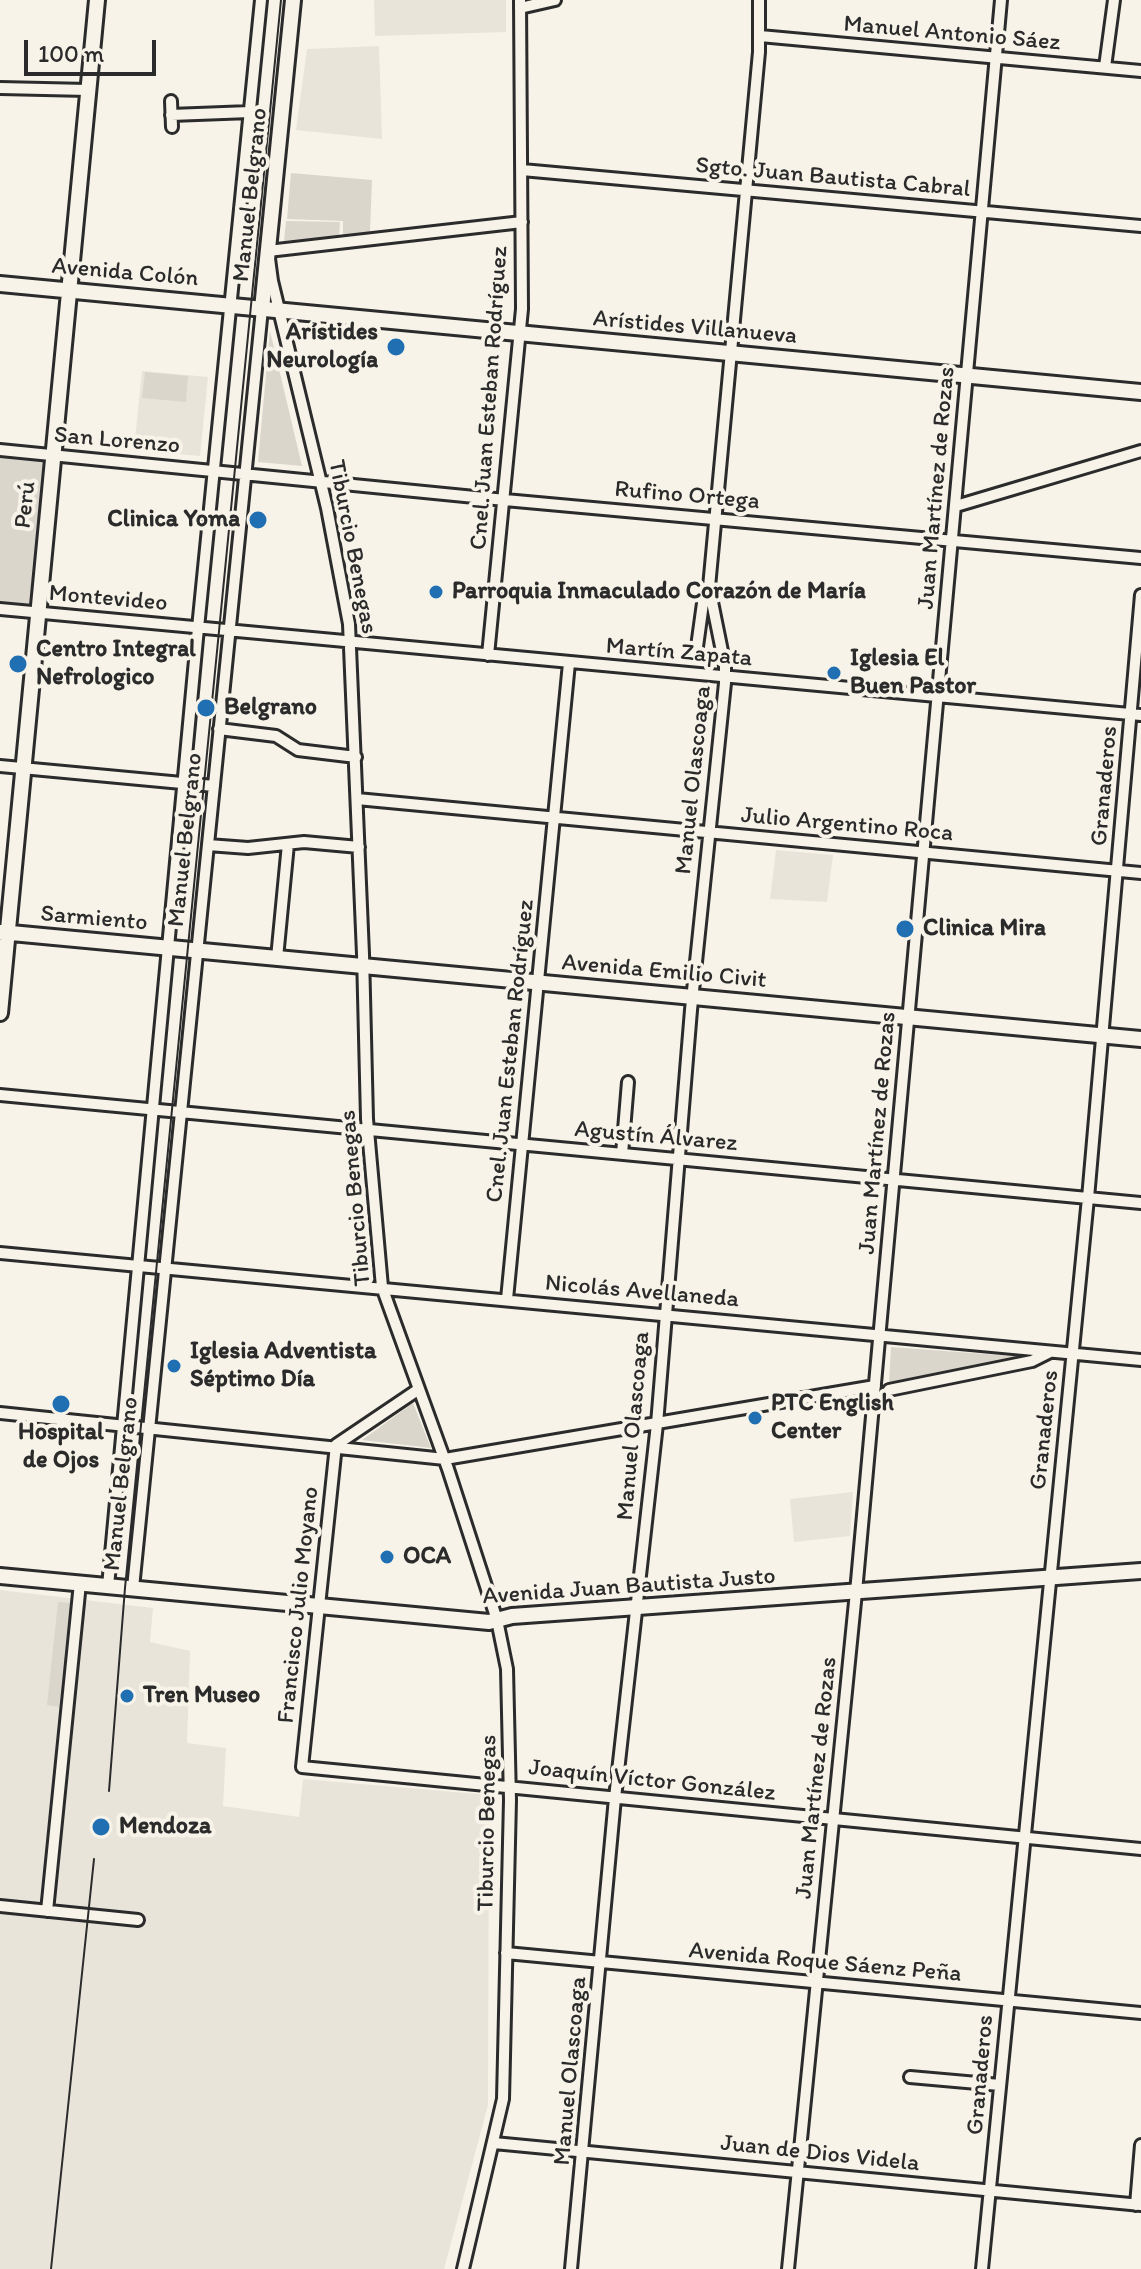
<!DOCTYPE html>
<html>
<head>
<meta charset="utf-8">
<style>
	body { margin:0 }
	#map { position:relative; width:1141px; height:2269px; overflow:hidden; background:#f7f3e8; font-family:Itim,sans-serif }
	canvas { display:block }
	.scale { position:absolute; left:24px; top:40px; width:132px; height:36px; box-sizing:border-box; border:4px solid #2b2b2b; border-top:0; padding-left:10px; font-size:24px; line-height:28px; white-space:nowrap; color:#2b2b2b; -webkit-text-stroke:6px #f7f3e8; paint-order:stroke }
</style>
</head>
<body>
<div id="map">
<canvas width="1141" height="2269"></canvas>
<div class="scale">100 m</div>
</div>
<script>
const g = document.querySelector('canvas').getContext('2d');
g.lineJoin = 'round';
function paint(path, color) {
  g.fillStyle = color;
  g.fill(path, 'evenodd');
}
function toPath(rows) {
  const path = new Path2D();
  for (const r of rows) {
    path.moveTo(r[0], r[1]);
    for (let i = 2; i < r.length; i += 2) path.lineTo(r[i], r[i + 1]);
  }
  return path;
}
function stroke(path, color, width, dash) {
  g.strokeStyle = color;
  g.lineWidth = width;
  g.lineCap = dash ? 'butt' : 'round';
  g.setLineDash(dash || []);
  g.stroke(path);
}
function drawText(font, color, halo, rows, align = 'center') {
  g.font = font + ' Itim,sans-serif';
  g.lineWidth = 8;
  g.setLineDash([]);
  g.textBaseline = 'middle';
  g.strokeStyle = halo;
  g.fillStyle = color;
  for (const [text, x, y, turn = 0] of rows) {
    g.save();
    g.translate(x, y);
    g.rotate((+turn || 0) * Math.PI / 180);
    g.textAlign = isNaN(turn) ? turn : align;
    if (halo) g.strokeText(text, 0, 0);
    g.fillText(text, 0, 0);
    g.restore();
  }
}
const built = toPath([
	[374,0,506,0,506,32,375,36],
	[379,46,382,139,296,130,307,49],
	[142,371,208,377,200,456,134,450],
	[776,850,833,855,827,902,770,899],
	[853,1492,850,1536,794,1542,790,1499],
	[0,1590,153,1608,150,1642,190,1651,187,1743,226,1748,223,1806,299,1817,303,1779,489,1795,488,2105,444,2269,0,2269]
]);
const green = toPath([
	[291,173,372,180,370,233,343,235,343,221,287,219],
	[286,221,340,222,339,236,284,241],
	[270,331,302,466,258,462],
	[145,372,188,376,186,402,142,398],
	[0,455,50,460,36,605,0,601],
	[891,1347,1026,1357,889,1383],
	[413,1403,431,1448,362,1440],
	[58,1602,70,1603,59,1707,47,1705]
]);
const minor = toPath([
	[520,8,555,0],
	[760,36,1141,71],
	[1105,67,1114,0],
	[0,88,88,90],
	[171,101,172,127],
	[171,115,250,112],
	[522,170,1141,226],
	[0,450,505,500,1141,558],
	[956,506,1141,451],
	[0,609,1141,715],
	[696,654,703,603,709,587],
	[488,655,522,309,520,0],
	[219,729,276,736,298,750,356,757],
	[0,766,214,786],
	[357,799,1141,873],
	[208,845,248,848,304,842,359,847],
	[277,958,288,844],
	[0,1095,1141,1203],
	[622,1154,628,1082],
	[0,1253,1141,1360],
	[507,1299,569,663],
	[419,1389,336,1445,302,1767,1141,1849],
	[889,1390,1032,1361,1050,1352],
	[0,1413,445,1459,875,1386],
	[108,1586,198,628,261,0],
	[133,1588,262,309],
	[0,1906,138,1920],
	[47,1911,80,1583],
	[506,1953,1141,2013],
	[910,2077,1000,2085],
	[494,2143,1141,2205],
	[1136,2205,1141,2145],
	[463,2269,503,2099,510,1800,507,1669,497,1620,448,1469,382,1287,367,1119,363,954,349,624,327,508,272,281,268,251,522,222],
	[571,2269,615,1798,657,1424,691,1010,725,683,725,666,709,587,759,52,759,0],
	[788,2269,856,1592,1001,0],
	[982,2269,1088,1198,1141,595]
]);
const major = toPath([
	[0,284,1141,392],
	[262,309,293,0],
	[0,932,1141,1039],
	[0,1013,97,0],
	[0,1576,489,1622,512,1616,1141,1571]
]);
const tram = toPath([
	[109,1791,125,1588,281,0],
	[51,2269,94,1859]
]);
const markers = [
	[396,347,10,"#1f6fb2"],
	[258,520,10,"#1f6fb2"],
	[436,592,8,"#1f6fb2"],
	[18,664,10,"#1f6fb2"],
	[834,673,8,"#1f6fb2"],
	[206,708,10,"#1f6fb2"],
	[905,929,10,"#1f6fb2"],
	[174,1366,8,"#1f6fb2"],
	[61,1404,10,"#1f6fb2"],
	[755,1418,8,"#1f6fb2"],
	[387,1557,8,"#1f6fb2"],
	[127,1696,8,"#1f6fb2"],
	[101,1827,10,"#1f6fb2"]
];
const streetNames = [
	["Manuel Antonio Sáez",952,34,5],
	["Sgto. Juan Bautista Cabral",833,178,5],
	["Manuel Belgrano",251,195,-84],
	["Avenida Colón",125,273,5],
	["Arístides Villanueva",695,328,5],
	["Cnel. Juan Esteban Rodríguez",490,398,-86],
	["San Lorenzo",117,441,5],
	["Juan Martínez de Rozas",937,488,-85],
	["Rufino Ortega",687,496,5],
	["Perú",26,505,-84],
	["Tiburcio Benegas",352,547,79],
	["Montevideo",108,599,5],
	["Martín Zapata",679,653,5],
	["Manuel Olascoaga",694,780,-84],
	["Granaderos",1105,786,-85],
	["Julio Argentino Roca",847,825,5],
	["Manuel Belgrano",186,840,-84],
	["Sarmiento",94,919,5],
	["Avenida Emilio Civit",664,972,5],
	["Cnel. Juan Esteban Rodríguez",511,1051,-84],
	["Juan Martínez de Rozas",878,1133,-85],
	["Agustín Álvarez",656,1137,5],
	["Tiburcio Benegas",356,1198,-95],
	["Nicolás Avellaneda",642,1292,5],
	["Manuel Olascoaga",634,1426,-85],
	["Granaderos",1045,1430,-84],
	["Manuel Belgrano",122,1484,-84],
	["Avenida Juan Bautista Justo",629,1587,-4],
	["Francisco Julio Moyano",299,1605,-84],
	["Juan Martínez de Rozas",817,1778,-84],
	["Joaquín Víctor González",652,1781,6],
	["Tiburcio Benegas",488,1823,-89],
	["Avenida Roque Sáenz Peña",825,1963,5],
	["Manuel Olascoaga",571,2071,-85],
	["Granaderos",981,2075,-85],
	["Juan de Dios Videla",820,2154,6]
];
const poiNames = [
	["Arístides",378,333,"right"],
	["Neurología",378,361,"right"],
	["Clinica Yoma",240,520,"right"],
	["Parroquia Inmaculado Corazón de María",452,592],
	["Centro Integral",36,650],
	["Nefrologico",36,678],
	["Iglesia El",850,659],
	["Buen Pastor",850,687],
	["Belgrano",224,708],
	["Clinica Mira",923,929],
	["Iglesia Adventista",190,1352],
	["Séptimo Día",190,1380],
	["PTC English",771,1404],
	["Center",771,1432],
	["Hospital",61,1433,"center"],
	["de Ojos",61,1461,"center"],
	["OCA",403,1557],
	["Tren Museo",143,1696],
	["Mendoza",119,1827]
];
paint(built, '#e8e4da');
paint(green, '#dad6cc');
stroke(minor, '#2b2b2b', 16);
stroke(major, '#2b2b2b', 20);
stroke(minor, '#f7f3e8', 10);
stroke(major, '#f7f3e8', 14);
stroke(tram, '#2b2b2b', 2);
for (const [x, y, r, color] of markers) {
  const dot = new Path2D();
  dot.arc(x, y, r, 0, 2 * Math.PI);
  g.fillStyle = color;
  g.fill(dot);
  stroke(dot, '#f7f3e8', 3);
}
drawText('24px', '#2b2b2b', '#f7f3e8', streetNames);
drawText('bold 24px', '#2b2b2b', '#f7f3e8', poiNames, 'left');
</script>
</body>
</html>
